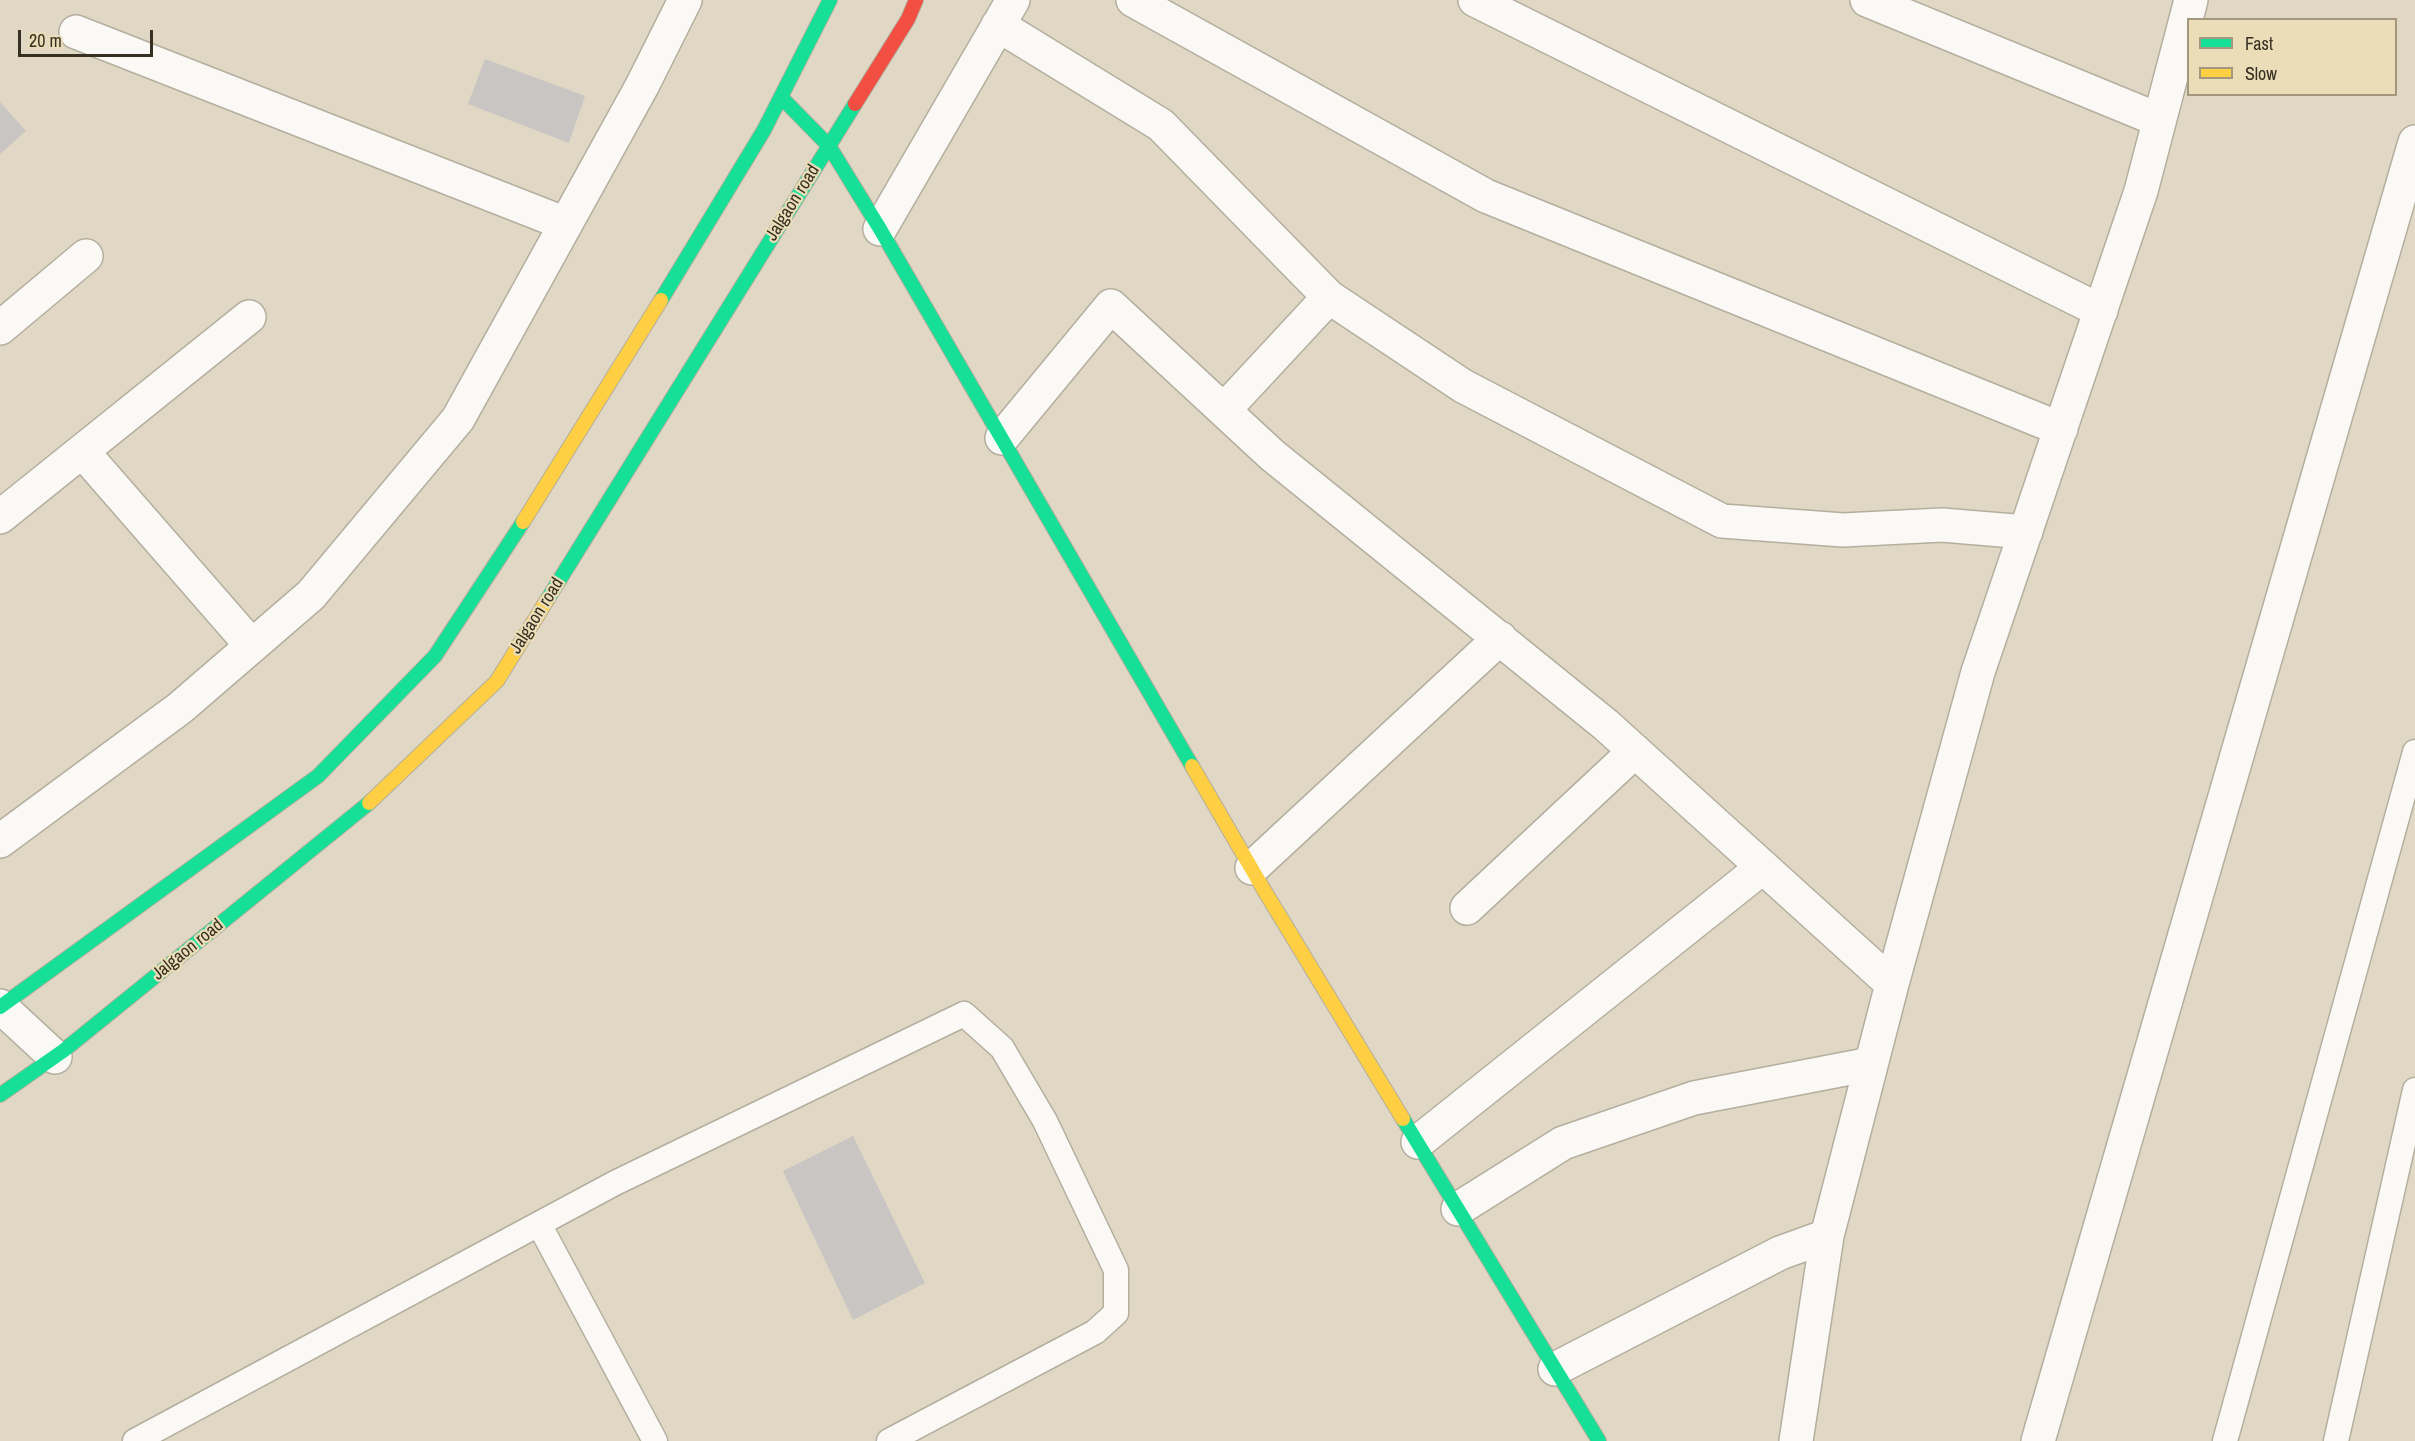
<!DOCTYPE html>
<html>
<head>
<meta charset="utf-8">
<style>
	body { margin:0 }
	#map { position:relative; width:2415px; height:1441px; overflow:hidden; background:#e0d8c5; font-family:"Archivo Narrow",sans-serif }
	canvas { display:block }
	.legend { position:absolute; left:2187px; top:18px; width:210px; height:78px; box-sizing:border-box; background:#ecddb9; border:2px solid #a3987d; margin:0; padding:8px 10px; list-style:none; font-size:18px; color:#363022 }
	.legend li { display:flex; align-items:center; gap:12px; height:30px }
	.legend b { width:30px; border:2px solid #a3987d }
	.scale { position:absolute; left:18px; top:30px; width:135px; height:27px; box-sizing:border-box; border:3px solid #363022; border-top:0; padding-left:8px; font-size:18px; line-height:21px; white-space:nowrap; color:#363022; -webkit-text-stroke:4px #ecddb9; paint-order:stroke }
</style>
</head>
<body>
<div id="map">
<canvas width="2415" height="1441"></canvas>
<ul class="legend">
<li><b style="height:8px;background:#16e098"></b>Fast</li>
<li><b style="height:8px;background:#ffcf43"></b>Slow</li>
</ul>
<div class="scale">20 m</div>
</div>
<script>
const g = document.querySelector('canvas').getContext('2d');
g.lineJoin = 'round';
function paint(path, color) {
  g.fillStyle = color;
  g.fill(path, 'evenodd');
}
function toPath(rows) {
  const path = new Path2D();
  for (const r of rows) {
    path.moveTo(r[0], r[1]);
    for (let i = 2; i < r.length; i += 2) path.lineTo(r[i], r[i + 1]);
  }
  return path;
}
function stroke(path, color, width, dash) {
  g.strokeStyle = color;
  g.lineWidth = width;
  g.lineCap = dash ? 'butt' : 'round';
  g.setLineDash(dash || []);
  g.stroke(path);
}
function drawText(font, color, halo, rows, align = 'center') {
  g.font = font + ' "Archivo Narrow",sans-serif';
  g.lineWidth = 4.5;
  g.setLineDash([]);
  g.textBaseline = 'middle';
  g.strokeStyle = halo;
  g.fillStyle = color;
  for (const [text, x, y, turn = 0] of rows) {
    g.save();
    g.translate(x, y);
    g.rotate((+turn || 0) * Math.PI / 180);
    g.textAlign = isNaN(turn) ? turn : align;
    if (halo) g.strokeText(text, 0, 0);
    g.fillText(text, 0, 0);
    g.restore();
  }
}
const building = toPath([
	[485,59,585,96,569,143,468,104],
	[0,102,26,131,0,154],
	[853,1136,925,1283,853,1320,783,1171]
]);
const lane = toPath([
	[539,1224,655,1441],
	[135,1441,615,1183,964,1014,1002,1048,1045,1121,1116,1270,1116,1313,1095,1332,889,1441],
	[2225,1441,2415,752],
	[2336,1441,2415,1090]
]);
const street = toPath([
	[1133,0,1486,196,2061,429],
	[1475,0,2101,311],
	[1867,0,2159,120],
	[998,25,1161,125,1329,297],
	[76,32,566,224],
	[880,229,1013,0],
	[0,328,86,256],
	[1224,410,1329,297,1463,386,1722,521,1843,530,1942,525,2026,532],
	[1002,438,1111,306,1272,455,1606,725,1892,984],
	[82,451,252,646],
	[0,517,249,317],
	[0,841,180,708,311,595,458,419,642,86,685,0],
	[1252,868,1500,638],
	[1467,908,1635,751],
	[0,1006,55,1057],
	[1418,1142,1763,867],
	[1458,1209,1563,1143,1694,1098,1871,1064],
	[1555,1369,1780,1253,1827,1236],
	[1796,1441,1827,1236,1892,984,1978,672,2141,191,2191,0],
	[2038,1441,2415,142]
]);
const fast = toPath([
	[781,97,829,146,880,229,1192,766],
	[661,300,764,130,830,0],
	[547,600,855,104],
	[0,1007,318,776,435,656,523,522],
	[0,1095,63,1051,369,803],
	[1403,1119,1599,1441]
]);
const slow = toPath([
	[523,522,661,300],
	[1192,766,1264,890,1403,1119],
	[369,803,497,681,547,600]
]);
const jam = toPath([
	[855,104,908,19,916,0]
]);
const streetNames = [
	["Jalgaon road",793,203,-58],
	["Jalgaon road",537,616,-58],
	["Jalgaon road",188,950,-39]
];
paint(building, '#c9c5c3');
stroke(lane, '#b4ae9e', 27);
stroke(street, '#b4ae9e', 36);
stroke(fast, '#b4ae9e', 16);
stroke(slow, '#b4ae9e', 16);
stroke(jam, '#b4ae9e', 16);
stroke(lane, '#faf9f6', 24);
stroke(street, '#faf9f6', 33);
stroke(fast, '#16e098', 14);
stroke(slow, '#ffcf43', 14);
stroke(jam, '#f24e42', 14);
drawText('18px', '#363022', '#ecddb9', streetNames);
</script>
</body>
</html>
